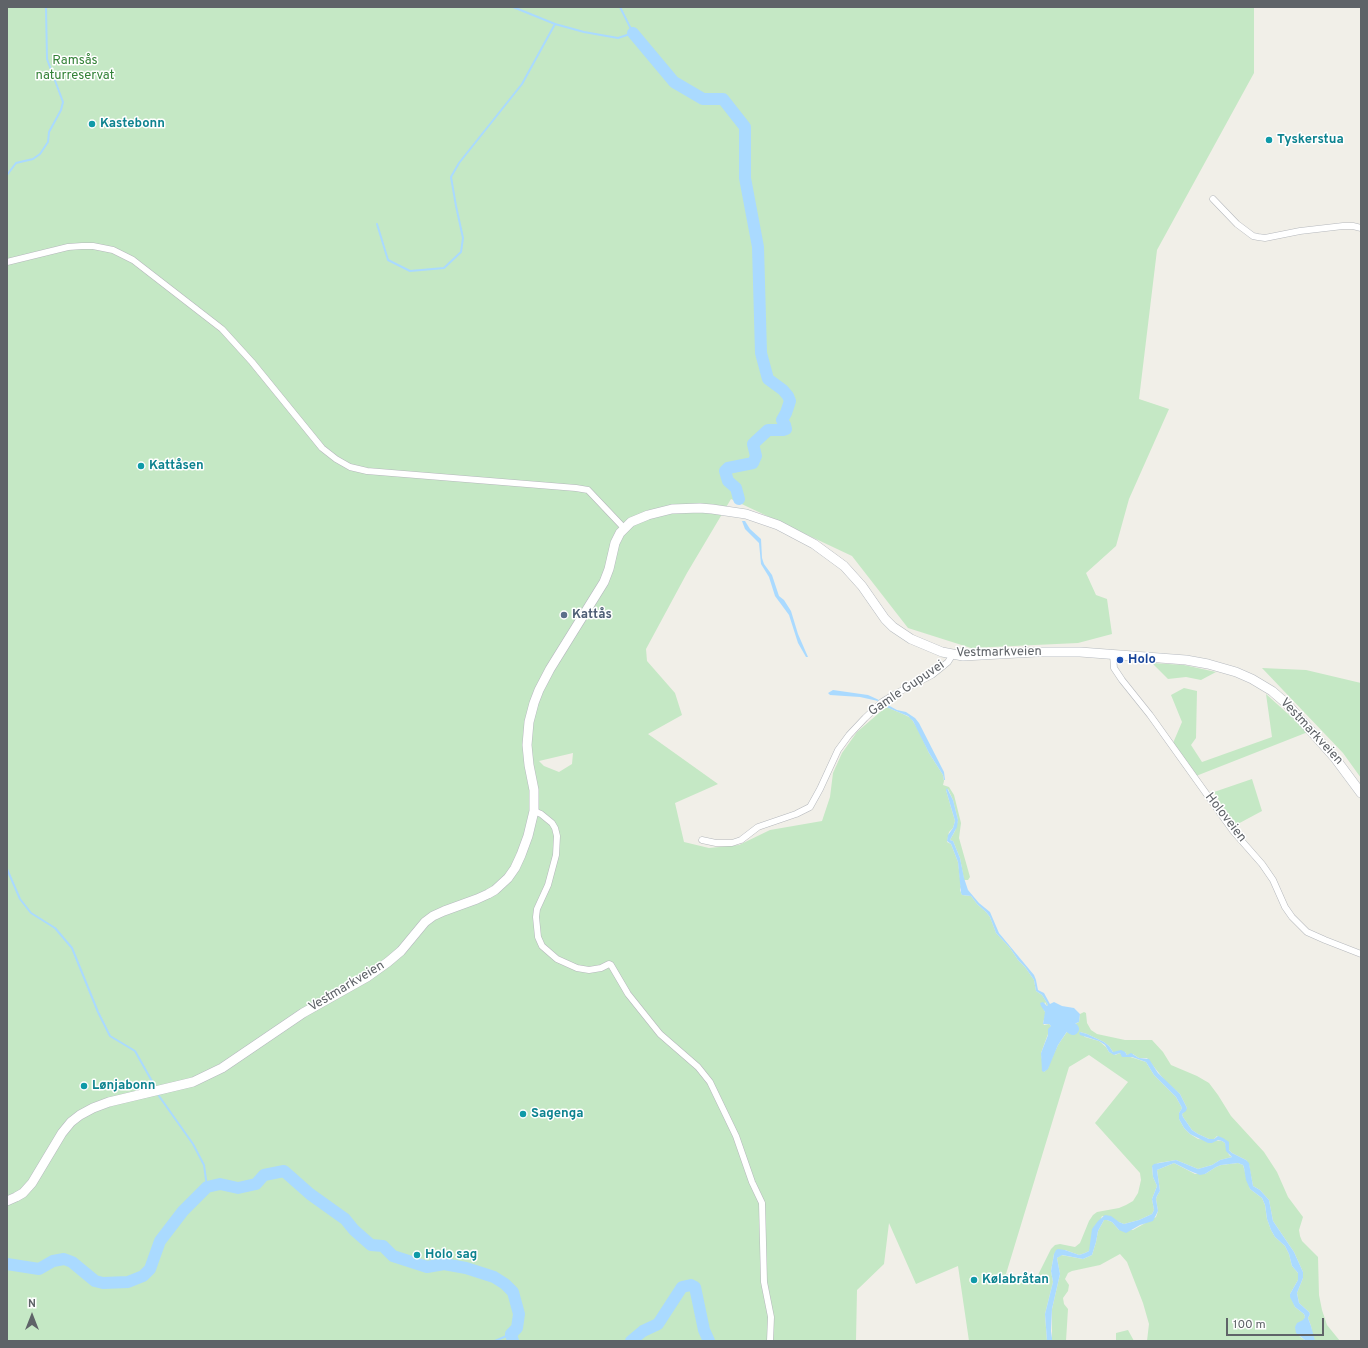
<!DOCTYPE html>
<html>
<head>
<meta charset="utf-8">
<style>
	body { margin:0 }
	#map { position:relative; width:1368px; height:1348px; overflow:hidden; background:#f1efe8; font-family:Overpass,sans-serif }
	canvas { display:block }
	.frame { position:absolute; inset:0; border:8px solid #5f6368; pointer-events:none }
	.north { position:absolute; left:12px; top:1296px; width:40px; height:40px; -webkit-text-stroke:3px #fff; paint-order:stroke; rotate:0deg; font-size:11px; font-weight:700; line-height:16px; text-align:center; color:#5f6368 }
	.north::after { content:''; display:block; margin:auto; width:14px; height:18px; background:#5f6368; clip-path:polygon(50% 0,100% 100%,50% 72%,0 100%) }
	.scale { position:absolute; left:1226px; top:1318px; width:98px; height:18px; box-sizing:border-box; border:2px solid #5f6368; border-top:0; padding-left:5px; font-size:12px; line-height:14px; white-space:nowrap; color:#5f6368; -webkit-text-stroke:3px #fff; paint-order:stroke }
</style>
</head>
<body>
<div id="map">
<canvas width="1368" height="1348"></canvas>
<div class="frame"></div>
<div class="north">N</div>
<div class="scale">100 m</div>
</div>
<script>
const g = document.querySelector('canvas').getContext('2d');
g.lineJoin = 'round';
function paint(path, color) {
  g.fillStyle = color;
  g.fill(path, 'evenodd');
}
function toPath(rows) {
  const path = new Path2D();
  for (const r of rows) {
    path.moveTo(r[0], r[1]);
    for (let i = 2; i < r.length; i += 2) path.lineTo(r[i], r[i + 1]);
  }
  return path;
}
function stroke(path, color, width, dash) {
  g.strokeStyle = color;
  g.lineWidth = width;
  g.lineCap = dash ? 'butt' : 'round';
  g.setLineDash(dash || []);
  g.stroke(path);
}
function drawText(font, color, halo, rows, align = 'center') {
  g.font = font + ' Overpass,sans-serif';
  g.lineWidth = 3;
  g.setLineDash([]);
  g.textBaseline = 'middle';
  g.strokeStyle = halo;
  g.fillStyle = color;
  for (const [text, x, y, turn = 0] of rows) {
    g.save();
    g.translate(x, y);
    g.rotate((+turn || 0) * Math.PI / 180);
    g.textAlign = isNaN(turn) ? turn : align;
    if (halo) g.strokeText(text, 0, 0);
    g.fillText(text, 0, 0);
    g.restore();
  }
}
const green = toPath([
	[7,7,1254,7,1254,73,1157,250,1139,399,1169,409,1129,499,1116,546,1086,573,1096,595,1107,599,1112,634,1078,643,971,648,908,628,852,556,731,499,687,573,646,649,647,661,675,693,682,715,648,734,718,784,675,803,684,842,709,848,739,845,770,830,822,821,830,797,833,773,842,753,857,732,886,707,903,714,911,718,919,731,929,753,943,775,944,781,943,785,949,787,954,795,961,823,959,838,970,877,968,880,964,880,960,858,953,841,950,840,955,831,958,820,953,800,948,789,946,790,955,821,953,828,949,832,947,842,951,844,958,862,961,887,960,890,962,895,971,896,977,904,986,912,990,917,996,933,1010,948,1018,960,1025,967,1034,980,1036,991,1042,995,1047,1003,1048,1005,1047,1006,1045,1002,1043,1008,1045,1012,1045,1016,1043,1023,1044,1025,1049,1024,1051,1026,1041,1053,1044,1072,1048,1068,1050,1062,1058,1045,1071,1026,1079,1022,1080,1014,1084,1012,1086,1013,1087,1023,1091,1030,1097,1034,1125,1040,1152,1040,1163,1052,1171,1065,1197,1076,1209,1083,1218,1095,1231,1116,1264,1152,1277,1172,1288,1197,1303,1217,1299,1230,1300,1236,1302,1241,1318,1257,1319,1295,1322,1310,1327,1325,1340,1341,1315,1341,1313,1339,1311,1326,1308,1318,1310,1314,1309,1312,1299,1303,1297,1293,1303,1278,1303,1272,1294,1252,1273,1221,1269,1200,1260,1190,1253,1186,1249,1165,1246,1160,1232,1153,1229,1150,1228,1145,1217,1136,1214,1139,1209,1139,1198,1134,1192,1130,1183,1117,1182,1114,1187,1108,1180,1094,1166,1082,1147,1058,1139,1058,1133,1054,1127,1055,1125,1052,1113,1052,1109,1046,1104,1042,1087,1034,1080,1032,1085,1037,1099,1041,1106,1047,1109,1052,1115,1055,1120,1053,1121,1054,1146,1062,1154,1075,1176,1097,1182,1108,1179,1113,1179,1119,1184,1128,1190,1134,1198,1139,1222,1141,1225,1143,1229,1155,1232,1157,1220,1160,1212,1165,1198,1169,1176,1160,1158,1163,1152,1167,1153,1177,1157,1186,1152,1199,1154,1210,1152,1214,1139,1220,1124,1224,1102,1216,1089,1251,1085,1253,1079,1255,1065,1250,1054,1254,1051,1271,1053,1282,1045,1314,1047,1341,969,1341,958,1266,916,1284,889,1223,884,1264,857,1290,856,1341,7,1341],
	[573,753,572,764,559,772,544,766,539,761],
	[1089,1055,1128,1082,1095,1123,1140,1173,1141,1180,1138,1193,1133,1201,1126,1205,1119,1208,1097,1212,1093,1215,1089,1221,1080,1243,1075,1247,1060,1244,1055,1245,1051,1249,1038,1275,1033,1280,1029,1280,1006,1274,1069,1067],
	[1152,663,1184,665,1216,672,1201,680,1186,677,1168,679],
	[1262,668,1306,670,1361,683,1361,778,1343,753],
	[1184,688,1197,691,1196,738,1191,745,1202,762,1272,737,1266,694,1308,732,1196,776,1173,743,1182,722,1171,695],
	[1252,779,1262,811,1234,826,1214,792],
	[1174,1163,1195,1174,1205,1174,1216,1167,1221,1165,1238,1163,1243,1165,1250,1189,1262,1198,1265,1205,1267,1219,1271,1230,1275,1237,1285,1246,1289,1254,1292,1266,1298,1273,1298,1280,1290,1294,1295,1307,1304,1314,1305,1317,1298,1335,1306,1341,1147,1341,1149,1324,1143,1303,1127,1262,1120,1254,1100,1265,1072,1271,1068,1273,1065,1279,1069,1285,1068,1291,1063,1298,1064,1304,1068,1309,1066,1341,1052,1341,1052,1309,1060,1274,1057,1258,1061,1255,1083,1259,1092,1255,1096,1242,1098,1231,1104,1220,1107,1220,1112,1222,1119,1230,1133,1230,1156,1217,1158,1211,1156,1199,1157,1196,1160,1191,1157,1170],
	[1128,1330,1134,1341,1116,1341,1116,1333]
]);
const water = toPath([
	[742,521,745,521,750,529,761,539,762,558,764,564,772,575,779,596,784,600,791,611,798,634,808,657,806,657,798,643,789,615,775,596,769,577,761,564,759,543,745,529],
	[833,690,868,695,879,700,878,701,860,697,830,695,828,693],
	[886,704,897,710,906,712,915,718,919,723,944,772,945,780,944,780,943,775,929,753,913,721,908,716,886,707,885,705],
	[947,788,953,800,958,820,957,827,950,840,953,841,960,858,964,878,968,890,979,903,990,912,999,933,1034,975,1036,980,1038,990,1044,993,1050,1004,1054,1002,1062,1006,1074,1008,1080,1014,1079,1022,1074,1024,1070,1027,1058,1045,1048,1069,1044,1072,1042,1071,1041,1053,1048,1035,1048,1029,1051,1026,1049,1024,1043,1024,1045,1012,1041,1006,1040,1003,1043,1002,1047,1006,1048,1005,1047,1003,1042,995,1036,991,1034,980,1025,967,1018,960,1010,948,996,933,990,917,986,912,977,904,971,896,962,895,961,893,958,862,951,844,947,841,948,835,953,828,955,821,946,790],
	[1080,1032,1087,1034,1104,1042,1109,1046,1113,1052,1121,1050,1125,1052,1127,1055,1131,1053,1139,1058,1149,1059,1158,1073,1180,1094,1187,1108,1186,1111,1182,1114,1183,1117,1192,1130,1198,1134,1209,1139,1214,1139,1218,1136,1223,1138,1229,1142,1229,1150,1232,1153,1246,1160,1249,1163,1253,1186,1260,1190,1269,1200,1273,1221,1294,1252,1303,1272,1303,1278,1297,1293,1299,1303,1309,1312,1310,1314,1308,1318,1311,1326,1315,1341,1306,1341,1296,1333,1295,1327,1297,1323,1303,1320,1305,1317,1304,1314,1295,1307,1290,1297,1290,1294,1298,1280,1298,1273,1292,1266,1289,1254,1285,1246,1275,1237,1271,1230,1267,1219,1265,1205,1262,1198,1250,1189,1246,1180,1244,1168,1243,1165,1238,1163,1221,1165,1216,1167,1205,1174,1200,1175,1190,1171,1174,1163,1157,1170,1160,1191,1157,1196,1156,1199,1158,1211,1153,1221,1140,1225,1126,1233,1119,1230,1112,1222,1107,1220,1104,1220,1098,1231,1096,1242,1092,1255,1083,1259,1062,1255,1057,1258,1060,1274,1052,1309,1051,1331,1052,1338,1052,1341,1047,1341,1045,1314,1053,1282,1051,1271,1054,1254,1056,1250,1058,1249,1065,1250,1079,1255,1085,1253,1089,1251,1092,1229,1098,1221,1105,1215,1111,1216,1119,1222,1124,1224,1139,1220,1152,1214,1154,1210,1152,1199,1157,1186,1153,1177,1152,1166,1154,1164,1176,1160,1198,1169,1212,1165,1220,1160,1232,1157,1226,1151,1225,1143,1222,1141,1218,1140,1212,1143,1208,1143,1190,1134,1184,1128,1179,1119,1179,1113,1182,1108,1176,1097,1154,1075,1146,1062,1132,1057,1122,1057,1120,1053,1114,1055,1109,1052,1105,1045,1099,1041,1080,1035,1079,1033]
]);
const stream = toPath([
	[513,7,555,24,584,32,618,38,633,33,620,7],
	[7,175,16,163,33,159,40,154,48,142,49,132,61,110,63,102,47,59,46,7],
	[377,224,388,260,410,271,444,268,461,252,463,238,456,206,451,177,459,163,522,84,555,24],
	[7,869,20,899,31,913,55,928,72,948,98,1012,110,1036,135,1051,153,1083],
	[159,1096,193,1144,204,1165,207,1187],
	[495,1341,511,1334]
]);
const river = toPath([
	[633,33,674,82,703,99,723,99,745,127,745,178,758,247,761,353,768,379,783,390,788,396,790,401,786,413,782,420,785,425,786,429,783,430,768,430,753,444,756,456,753,463,728,468,725,471,728,481,736,488,739,499],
	[1070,1027,1073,1029],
	[7,1264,39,1269,53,1261,64,1259,72,1262,95,1281,103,1283,128,1282,143,1276,150,1269,160,1241,183,1211,207,1187,220,1184,238,1188,256,1184,264,1175,284,1171,310,1194,345,1219,354,1230,371,1245,383,1246,393,1256,427,1267,444,1264,466,1268,494,1277,505,1284,513,1292,519,1314,517,1328,511,1334,513,1341],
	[631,1341,643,1331,658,1324,682,1287,691,1285,695,1287,704,1330,709,1341]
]);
const street = toPath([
	[1213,199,1237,224,1253,236,1258,237,1265,238,1300,231,1343,226,1353,226,1361,228],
	[7,262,68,247,82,246,93,246,113,250,133,260,222,329,252,362,322,448,336,459,350,467,367,471,576,488,588,490,624,528],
	[1113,655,1114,668,1122,680,1150,715,1233,831,1262,864,1273,880,1285,907,1292,917,1307,932,1325,940,1361,954],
	[534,811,541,814,552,823,555,828,557,836,556,855,548,885,537,909,536,917,538,937,542,946,557,959,577,968,589,970,601,968,609,964,611,965,628,994,660,1034,698,1067,710,1082,736,1136,752,1182,762,1203,764,1282,771,1317,770,1341],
	[702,840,716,843,732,843,741,840,758,827,796,814,810,807,820,789,838,750,849,735,865,718,882,702,895,694,932,675,948,662,953,654]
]);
const secondary = toPath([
	[7,1201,16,1197,23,1193,32,1183,62,1133,71,1122,80,1115,93,1108,109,1102,193,1082,222,1068,303,1013,367,977,388,962,401,951,425,922,433,916,444,911,477,899,488,894,495,890,508,878,515,868,521,855,528,836,534,811,534,790,529,765,527,745,529,722,534,703,539,690,550,669,604,582,609,569,615,543,620,533,631,522,648,515,672,509,700,508,712,509,746,514,778,525,814,544,844,566,862,586,885,619,893,627,911,639,942,652,963,656,1036,652,1080,652,1186,660,1208,664,1236,672,1252,679,1272,691,1287,704,1335,758,1361,793]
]);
const markers = [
	[92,124,4,"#0f9aa8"],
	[1269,140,4,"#0f9aa8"],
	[141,466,4,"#0f9aa8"],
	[564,615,4,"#5c6f8a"],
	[1120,660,4,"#1a4fb4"],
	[84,1086,4,"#0f9aa8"],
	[523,1114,4,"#0f9aa8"],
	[417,1255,4,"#0f9aa8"],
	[974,1280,4,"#0f9aa8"]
];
const parkNames = [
	["Ramsås",75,61],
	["naturreservat",75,76]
];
const cultureNames = [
	["Kastebonn",100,124],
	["Tyskerstua",1277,140],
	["Kattåsen",149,466],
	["Lønjabonn",92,1086],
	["Sagenga",531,1114],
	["Holo sag",425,1255],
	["Kølabråtan",982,1280]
];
const serviceNames = [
	["Kattås",572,615]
];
const streetNames = [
	["Vestmarkveien",999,653,-1],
	["Gamle Gupuvei",907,689,-34],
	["Vestmarkveien",1311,732,47],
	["Holoveien",1225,818,52],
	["Vestmarkveien",347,987,-31]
];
const transitNames = [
	["Holo",1128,660]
];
paint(green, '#c5e8c5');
paint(water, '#aadaff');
stroke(stream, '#aadaff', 2);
stroke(river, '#aadaff', 12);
stroke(street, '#b5b8bc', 7);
stroke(secondary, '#b6babf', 10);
stroke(street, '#fff', 6);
stroke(secondary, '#fff', 9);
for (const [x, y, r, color] of markers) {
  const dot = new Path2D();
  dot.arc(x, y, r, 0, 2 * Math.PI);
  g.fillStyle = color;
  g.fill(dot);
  stroke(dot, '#fff', 1.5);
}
drawText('13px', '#348238', '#fff', parkNames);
drawText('bold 13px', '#0d838f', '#fff', cultureNames, 'left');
drawText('bold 13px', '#4e5e75', '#fff', serviceNames, 'left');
drawText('13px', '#5f6368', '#fff', streetNames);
drawText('bold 13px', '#164399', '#fff', transitNames, 'left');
</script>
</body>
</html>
